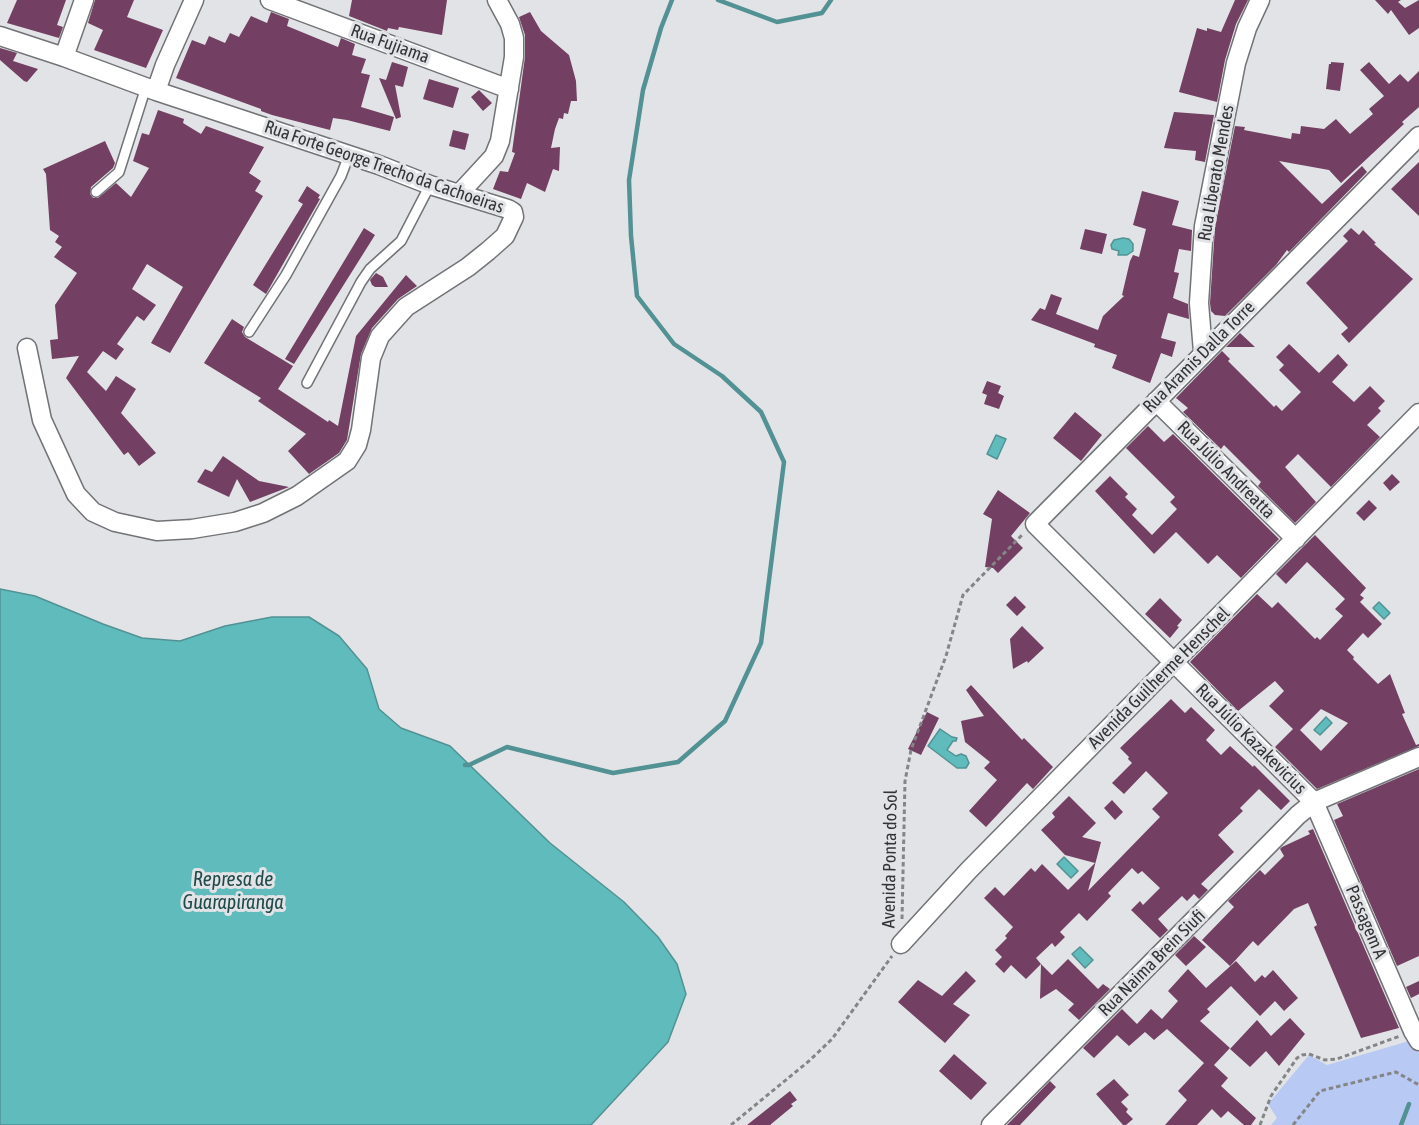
<!DOCTYPE html>
<html>
<head>
<meta charset="utf-8">
<style>
	body { margin:0 }
	canvas { display:block; background:#e2e3e6 }
</style>
</head>
<body>
<canvas width="1419" height="1125"></canvas>
<script>
const g = document.querySelector('canvas').getContext('2d');
g.lineJoin = 'round';
function paint(path, color) {
  g.fillStyle = color;
  g.fill(path, 'evenodd');
}
function toPath(rows) {
  const path = new Path2D();
  for (const r of rows) {
    path.moveTo(r[0], r[1]);
    for (let i = 2; i < r.length; i += 2) path.lineTo(r[i], r[i + 1]);
  }
  return path;
}
function stroke(path, color, width, dash) {
  g.strokeStyle = color;
  g.lineWidth = width;
  g.lineCap = dash ? 'butt' : 'round';
  g.setLineDash(dash || []);
  g.stroke(path);
}
function drawText(font, color, halo, rows, align = 'center') {
  g.font = font + ' "Asap Condensed",sans-serif';
  g.lineWidth = 6;
  g.setLineDash([]);
  g.textBaseline = 'middle';
  g.strokeStyle = halo;
  g.fillStyle = color;
  for (const [text, x, y, turn = 0] of rows) {
    g.save();
    g.translate(x, y);
    g.rotate((+turn || 0) * Math.PI / 180);
    g.textAlign = isNaN(turn) ? turn : align;
    if (halo) g.strokeText(text, 0, 0);
    g.fillText(text, 0, 0);
    g.restore();
  }
}
const green = toPath([
	[1409,1041,1419,1053,1419,1125,1271,1125,1277,1118,1268,1104,1309,1055,1327,1065]
]);
const water = toPath([
	[1123,238,1129,239,1133,244,1133,251,1127,255,1118,255,1119,251,1112,249,1111,245,1114,240,1123,238],
	[996,435,1006,439,997,459,987,454,996,435],
	[0,589,35,596,103,624,142,638,180,641,225,626,272,617,309,617,339,636,367,669,379,709,401,728,450,746,550,843,624,902,658,937,677,964,686,994,668,1042,591,1125,0,1125,0,589],
	[1379,602,1390,613,1384,619,1373,608,1379,602],
	[1326,717,1332,723,1320,735,1314,730,1326,717],
	[940,729,952,737,957,738,956,741,953,741,947,750,956,756,961,754,966,756,969,763,966,768,957,768,928,746,940,729],
	[1064,857,1078,871,1071,878,1057,864,1064,857],
	[1080,947,1093,960,1085,968,1072,954,1080,947]
]);
const stream = toPath([
	[718,0,777,22,822,13,831,0],
	[465,765,469,765,507,747,613,773,678,762,725,721,761,643,784,462,761,412,722,376,674,344,637,296,631,236,629,180,643,90,661,28,672,0],
	[1401,1125,1409,1104]
]);
const building = toPath([
	[17,0,66,0,57,25,63,27,59,38,7,23],
	[95,0,134,0,127,17,163,30,146,68,94,50,103,30,88,23],
	[352,0,447,0,442,35,399,27,398,30,388,28,387,31,349,16],
	[1235,0,1248,0,1236,24,1225,60,1217,102,1179,92,1197,28,1207,31,1207,28,1221,32],
	[1375,0,1401,0,1398,2,1405,8,1419,0,1419,28,1409,35,1391,10,1388,14],
	[271,12,289,19,287,26,338,47,341,38,355,44,352,55,366,59,361,73,370,75,361,107,394,117,390,131,347,120,333,118,330,130,272,115,261,111,261,109,176,78,192,40,205,45,209,36,225,43,230,33,239,37,251,16,267,23],
	[530,12,541,31,569,55,576,81,577,101,571,101,568,114,564,113,563,119,559,118,555,129,551,148,560,147,559,171,553,169,545,192,527,183,521,199,493,189,500,171,508,172,515,153,512,152,525,57,525,35,519,17],
	[0,48,17,53,13,61,38,69,27,82,24,81,0,60],
	[392,62,408,67,403,87,395,85,401,117,396,119,379,78,386,80],
	[1331,62,1344,63,1340,91,1326,89,1329,64,1331,64],
	[1369,62,1389,84,1400,74,1408,82,1419,71,1419,107,1402,122,1404,124,1341,183,1329,170,1279,161,1322,204,1362,166,1367,172,1289,252,1287,250,1276,265,1225,316,1215,315,1211,311,1210,303,1215,227,1235,126,1245,127,1244,130,1291,139,1292,133,1300,134,1301,126,1324,129,1336,119,1350,134,1373,114,1369,109,1384,96,1360,70],
	[429,79,459,88,453,108,423,99],
	[479,90,492,103,483,111,471,97],
	[158,110,184,119,183,123,201,134,206,126,264,147,249,173,261,181,255,191,263,196,170,353,151,343,183,287,147,264,132,289,156,305,144,321,137,316,117,344,124,349,116,360,103,351,87,372,106,391,116,376,136,389,121,413,156,453,139,466,128,452,124,455,66,378,79,356,52,359,50,340,58,339,55,305,77,273,54,257,62,247,55,242,59,236,50,230,46,174,43,169,105,141,115,163,113,168,91,187,90,194,93,198,98,198,116,183,131,197,149,168,133,161,142,133,149,135],
	[1174,112,1214,115,1205,162,1195,160,1196,151,1164,148],
	[453,130,469,134,465,150,449,146],
	[1419,162,1419,216,1391,189],
	[307,186,320,195,318,198,320,199,266,294,253,285,303,204,298,201],
	[1142,191,1179,201,1172,225,1192,230,1191,251,1179,249,1174,272,1179,273,1173,298,1188,304,1189,319,1168,313,1161,338,1176,342,1172,357,1161,353,1150,383,1112,368,1117,355,1094,347,1095,344,1031,320,1040,308,1045,310,1051,294,1062,298,1056,314,1098,330,1103,316,1124,296,1122,295,1130,261,1133,255,1139,257,1146,229,1133,225],
	[364,228,375,235,294,364,285,359],
	[1351,228,1359,235,1363,230,1376,243,1374,244,1413,279,1349,343,1341,334,1348,328,1306,283,1348,241,1343,236],
	[1085,229,1107,234,1102,254,1080,249],
	[376,273,383,277,388,287,375,287,372,285,370,280],
	[406,275,417,286,398,299,372,328,361,354,347,440,339,453,309,474,288,451,306,434,258,401,261,398,204,363,232,319,244,327,242,332,245,337,293,366,278,389,328,422,329,420,338,426,356,336],
	[1240,333,1255,347,1226,347],
	[1289,344,1319,373,1338,354,1348,365,1332,382,1354,402,1370,386,1385,401,1378,408,1381,411,1367,425,1380,437,1331,487,1298,454,1285,467,1316,502,1295,523,1258,486,1261,482,1224,445,1221,449,1183,412,1188,408,1176,398,1222,351,1230,359,1228,361,1274,407,1276,405,1282,411,1301,392,1279,370,1284,365,1276,357],
	[987,381,1001,386,998,393,1004,396,999,409,984,404,987,395,982,393],
	[1075,412,1102,435,1081,461,1053,438],
	[1148,426,1164,442,1173,434,1279,539,1241,578,1217,555,1208,564,1176,532,1154,554,1095,491,1110,476,1128,494,1125,497,1137,509,1132,515,1152,535,1177,509,1170,502,1175,497,1126,448],
	[223,456,259,481,289,487,250,502,237,479,229,497,197,482,205,469,212,472],
	[1392,474,1400,482,1390,491,1383,483],
	[998,490,1030,513,1011,536,1023,548,998,573,993,568,985,567,992,519,983,514],
	[1369,500,1377,508,1364,521,1356,513],
	[1315,535,1366,588,1360,595,1364,598,1360,602,1382,624,1368,638,1363,633,1347,650,1354,657,1353,659,1378,684,1390,674,1405,713,1402,714,1416,745,1419,744,1419,746,1317,789,1275,747,1293,729,1269,706,1284,691,1275,681,1238,711,1190,662,1257,594,1272,608,1278,602,1315,639,1317,637,1320,640,1343,616,1335,609,1345,599,1307,562,1286,584,1276,574],
	[1321,709,1348,723,1321,751,1300,730],
	[1015,596,1026,607,1017,616,1006,605],
	[1160,598,1182,620,1177,626,1179,627,1170,638,1145,614],
	[1022,626,1044,648,1028,663,1027,661,1013,669,1010,639],
	[971,685,1022,740,1024,738,1053,767,1033,789,1027,783,986,827,969,811,997,780,984,768,990,762,965,742,961,721,984,716,966,690],
	[1171,699,1185,713,1191,707,1215,730,1206,740,1221,755,1230,746,1253,767,1254,765,1290,801,1281,810,1259,789,1240,808,1243,811,1218,835,1234,852,1201,884,1208,890,1199,899,1194,894,1187,901,1182,896,1158,919,1168,930,1160,938,1131,910,1140,901,1143,905,1160,888,1142,871,1138,874,1132,868,1108,893,1111,896,1087,921,1079,913,1060,932,1065,937,1055,947,1052,943,1036,958,1041,964,1026,979,1011,965,1004,973,995,964,1002,957,995,950,1007,938,1005,936,1013,927,984,898,995,887,1004,896,1031,868,1035,872,1042,864,1068,890,1095,863,1065,855,1041,830,1055,817,1052,813,1069,796,1096,823,1082,837,1101,842,1088,891,1160,817,1152,809,1168,793,1146,771,1124,794,1112,783,1132,763,1128,759,1129,757,1120,748],
	[927,712,939,718,921,755,908,749],
	[1419,769,1419,956,1397,966,1334,820,1343,816,1337,804],
	[1112,800,1123,812,1115,820,1104,808],
	[1313,829,1399,1028,1361,1038,1314,927,1317,925,1308,903,1294,909,1258,946,1253,941,1230,966,1202,940,1234,907,1228,901,1260,870,1265,875,1284,856,1280,849,1282,847,1310,834,1308,831],
	[1194,936,1206,947,1186,966,1175,955],
	[1068,959,1098,989,1103,984,1110,989,1079,1020,1068,1010,1074,1004,1056,989,1040,999,1041,964,1052,975],
	[1236,961,1255,982,1262,975,1265,978,1273,970,1298,998,1284,1011,1275,1001,1260,1016,1231,986,1207,1009,1210,1012,1200,1021,1230,1048,1214,1065,1228,1078,1221,1086,1256,1118,1251,1125,1244,1125,1228,1111,1221,1118,1212,1109,1197,1125,1165,1125,1187,1100,1178,1091,1204,1063,1167,1029,1154,1040,1145,1032,1129,1046,1117,1035,1094,1058,1083,1048,1122,1009,1137,1024,1151,1009,1162,1019,1178,1001,1168,991,1188,969,1206,988],
	[966,971,976,981,953,1004,970,1015,945,1043,898,1002,918,980,942,996],
	[1419,981,1419,994,1411,998,1406,987],
	[1290,1018,1305,1034,1279,1066,1266,1051,1250,1067,1230,1049,1257,1020,1271,1036],
	[954,1054,987,1083,971,1100,939,1071],
	[1114,1079,1129,1095,1121,1102,1128,1109,1126,1112,1133,1119,1126,1125,1123,1125,1096,1094],
	[1050,1081,1056,1087,1020,1125,1007,1125],
	[790,1091,797,1100,791,1104,793,1106,770,1125,747,1125]
]);
const path = toPath([
	[902,919,905,781,911,750,946,656,963,595,1023,534],
	[731,1125,809,1061,832,1039,892,956],
	[1260,1125,1271,1096,1297,1058,1302,1055,1309,1054,1325,1060,1337,1059,1400,1036],
	[1293,1125,1320,1091,1396,1072,1419,1085]
]);
const lane = toPath([
	[96,192,119,172,146,87],
	[249,332,286,275,341,176,349,155],
	[307,383,361,282,370,269,401,241,430,185]
]);
const street = toPath([
	[270,0,509,89],
	[0,36,64,57,156,91,379,165,430,185,508,209,513,212,514,217,505,236,488,251,468,267,406,307,380,336,371,358,361,430,357,445,347,461,297,496,263,513,235,522,192,529,157,531,115,522,93,512,76,494,42,420,27,348],
	[64,57,84,0],
	[156,91,165,65,194,0],
	[1419,136,1035,524,1314,802,1413,1031,1419,1041],
	[459,194,494,156,500,141,514,57,514,38,510,24,497,0],
	[1203,352,1199,303,1204,226,1236,63,1247,28,1260,0],
	[1156,401,1296,539],
	[901,944,969,870,1419,413],
	[991,1125,1298,815,1314,802,1419,757]
]);
const streetNames = [
	["Rua Fujiama",390,44,20],
	["Rua Forte George Trecho da Cachoeiras",384,167,19],
	["Rua Liberato Mendes",1216,173,-80],
	["Rua Aramis Dalla Torre",1199,357,-45],
	["Rua Júlio Andreatta",1226,470,45],
	["Avenida Guilherme Henschel",1159,678,-45],
	["Rua Júlio Kazakevicius",1251,739,45],
	["Avenida Ponta do Sol",890,859,-89],
	["Passagem A",1366,922,67],
	["Rua Naima Brein Siufi",1152,963,-45]
];
const waterNames = [
	["Represa de",233,880],
	["Guarapiranga",233,903]
];
paint(green, '#b8c9f3');
paint(water, '#60bbbd');
stroke(water, '#529294', 1.5);
stroke(stream, '#529294', 4.5);
paint(building, '#733f62');
stroke(lane, '#727376', 12);
stroke(street, '#727376', 21);
stroke(path, '#848587', 3, [4.5, 3]);
stroke(lane, '#fff', 9);
stroke(street, '#fff', 18);
drawText('18px', '#333435', '#e2e3e6', streetNames);
drawText('italic 20px', '#204a4b', '#e2e3e6', waterNames);
</script>
</body>
</html>
